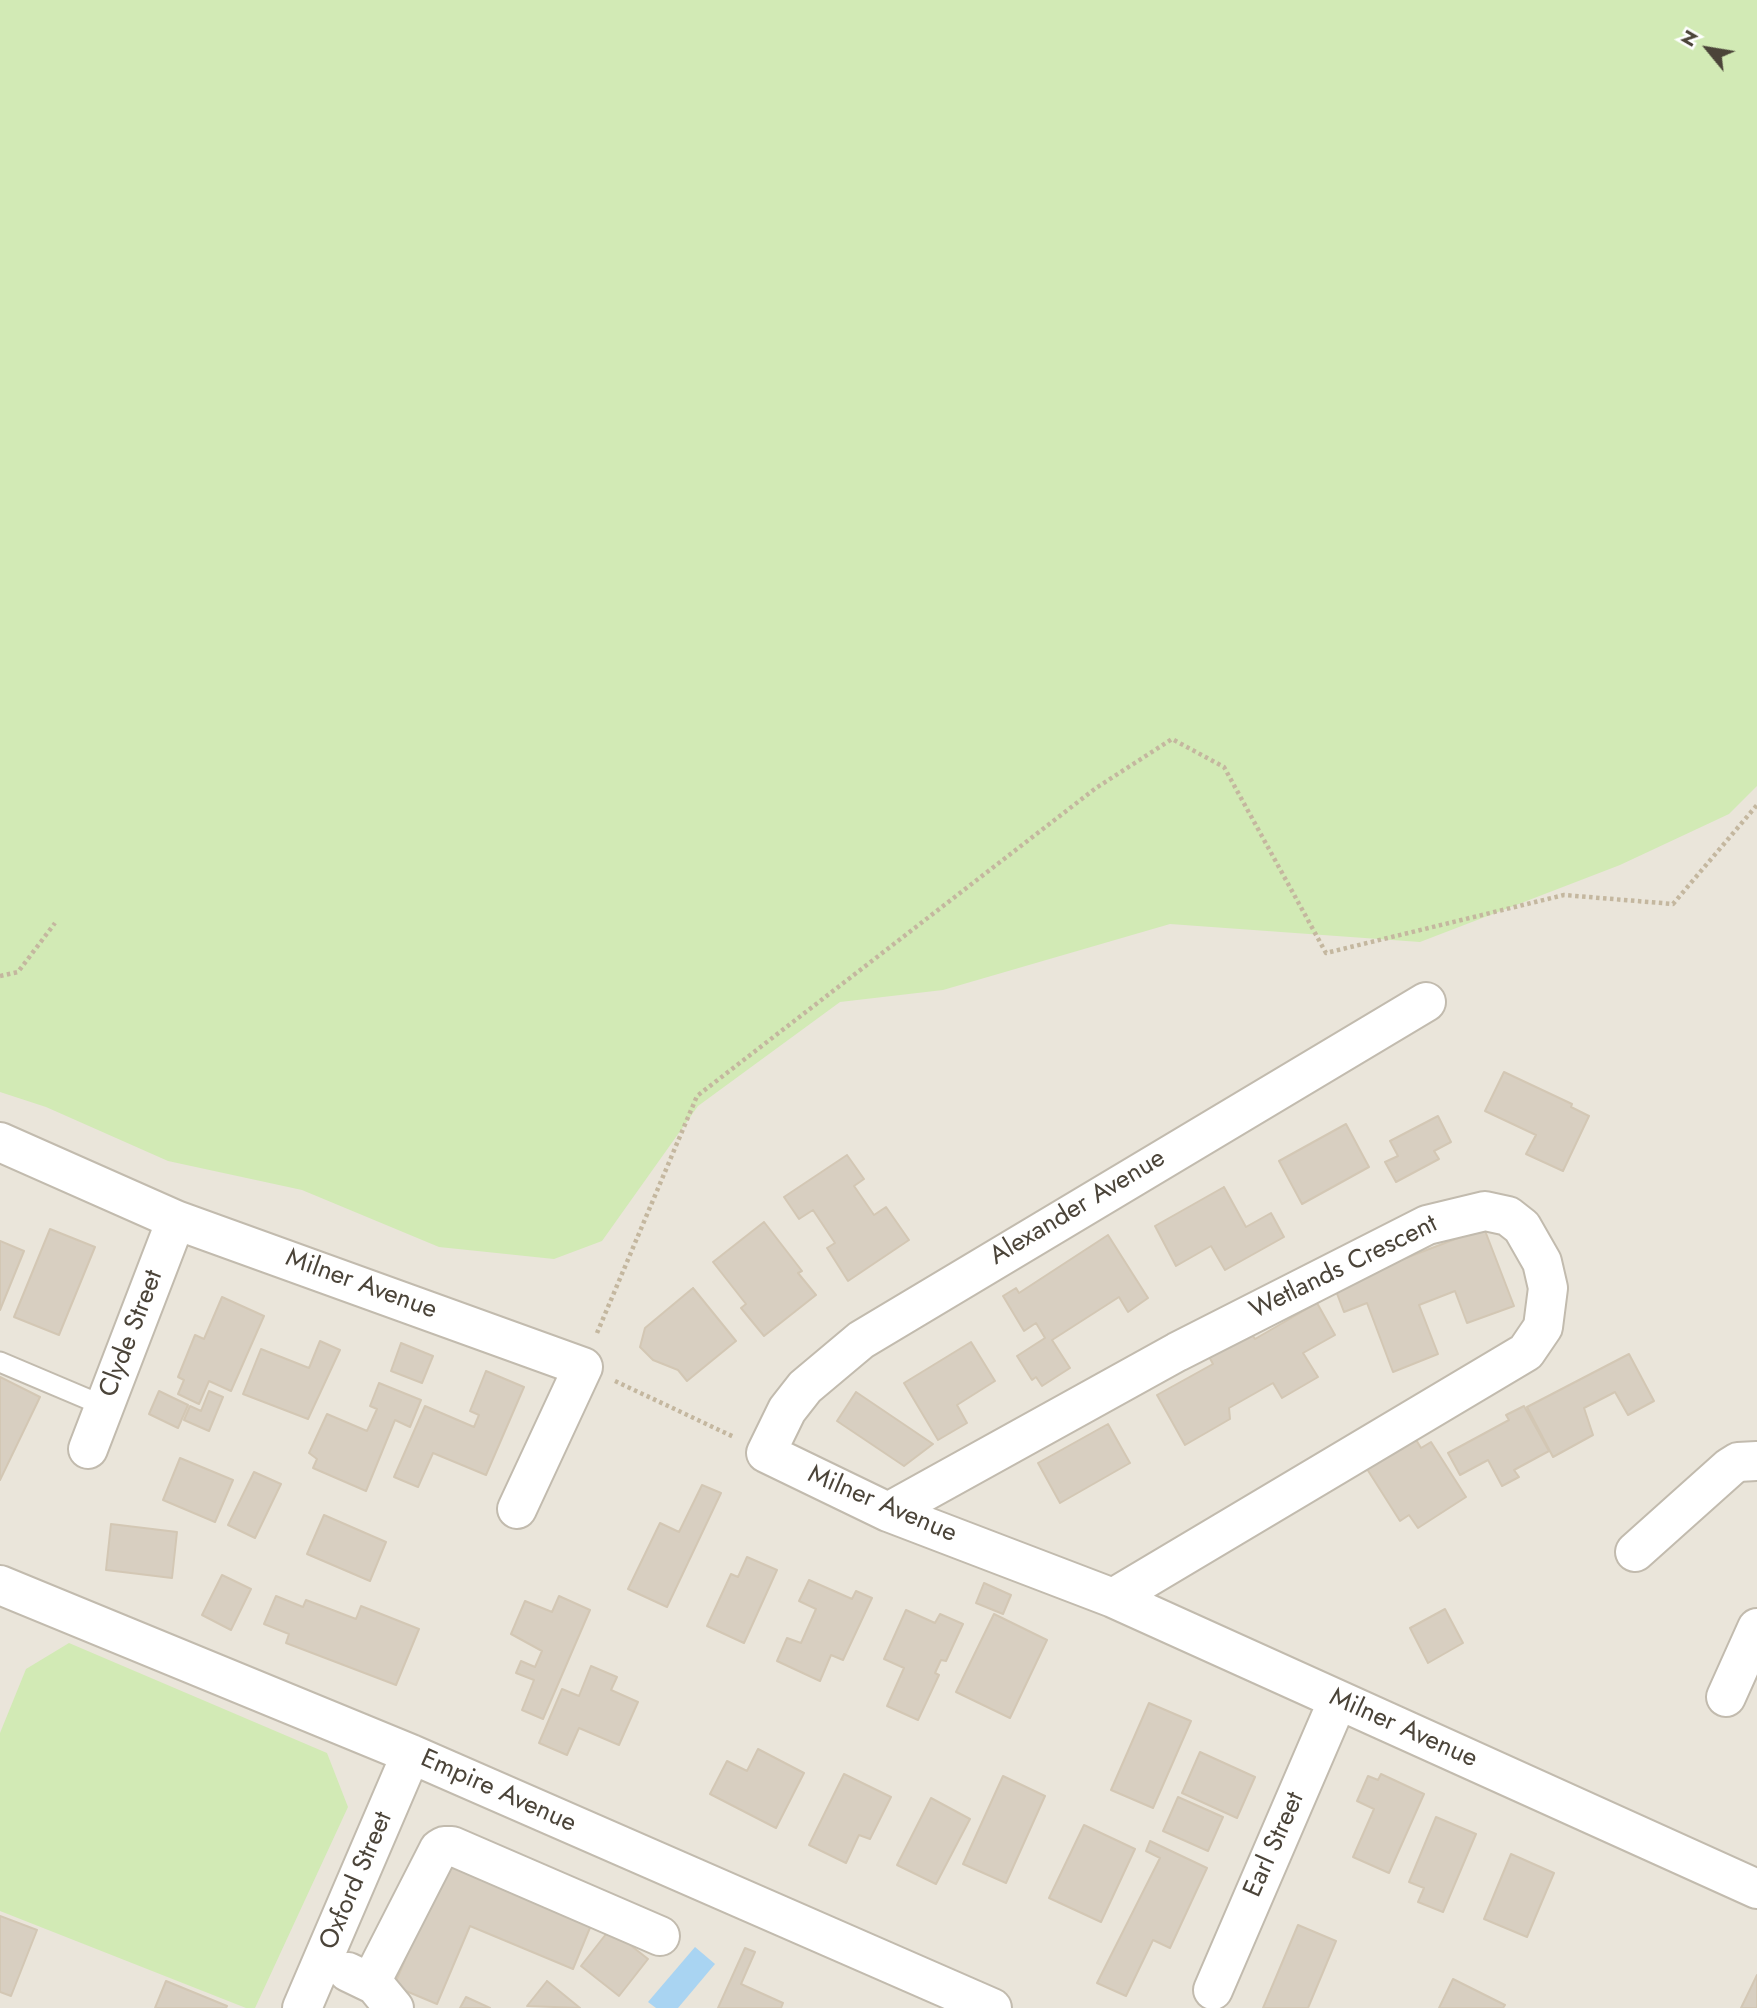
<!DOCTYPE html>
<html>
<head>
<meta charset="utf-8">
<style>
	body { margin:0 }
	#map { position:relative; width:1757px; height:2008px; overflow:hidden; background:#f6f3ec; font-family:Jost,sans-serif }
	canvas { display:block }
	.north { position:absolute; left:1673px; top:14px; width:70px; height:70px; -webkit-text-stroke:5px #fff; paint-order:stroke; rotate:300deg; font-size:19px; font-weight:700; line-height:28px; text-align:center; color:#4b4439 }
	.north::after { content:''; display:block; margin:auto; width:24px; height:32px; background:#4b4439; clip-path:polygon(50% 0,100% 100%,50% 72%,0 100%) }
</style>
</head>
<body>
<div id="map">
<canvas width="1757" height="2008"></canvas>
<div class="north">N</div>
</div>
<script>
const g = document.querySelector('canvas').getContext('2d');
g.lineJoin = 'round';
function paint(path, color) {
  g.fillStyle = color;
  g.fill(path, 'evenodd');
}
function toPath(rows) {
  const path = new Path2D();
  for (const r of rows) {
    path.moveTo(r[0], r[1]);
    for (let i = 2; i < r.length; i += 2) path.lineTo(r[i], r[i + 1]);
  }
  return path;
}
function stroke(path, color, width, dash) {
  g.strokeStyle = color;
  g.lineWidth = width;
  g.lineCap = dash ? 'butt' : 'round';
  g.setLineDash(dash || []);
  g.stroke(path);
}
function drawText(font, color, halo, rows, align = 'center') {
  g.font = font + ' Jost,sans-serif';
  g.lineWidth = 5;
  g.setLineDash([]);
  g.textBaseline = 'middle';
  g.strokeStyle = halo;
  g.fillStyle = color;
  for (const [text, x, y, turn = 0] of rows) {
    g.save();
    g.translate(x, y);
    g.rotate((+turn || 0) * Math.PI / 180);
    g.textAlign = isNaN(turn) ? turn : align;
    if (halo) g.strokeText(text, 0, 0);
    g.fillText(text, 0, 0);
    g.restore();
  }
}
const residential = toPath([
	[0,0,1757,0,1757,2008,0,2008]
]);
const green = toPath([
	[0,0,1757,0,1757,786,1729,814,1620,865,1420,942,1170,924,943,990,840,1002,698,1106,602,1241,554,1259,439,1247,302,1190,168,1161,46,1107,0,1092],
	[69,1643,327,1753,348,1807,255,2008,246,2008,0,1911,0,1733,26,1669]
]);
const water = toPath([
	[695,1947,715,1964,678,2008,656,2008,648,2002]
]);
const building = toPath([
	[1504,1072,1572,1104,1571,1107,1589,1116,1563,1171,1526,1154,1536,1135,1485,1111,1504,1072],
	[1438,1116,1451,1142,1434,1151,1439,1159,1396,1182,1385,1162,1398,1156,1390,1141,1438,1116],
	[1346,1124,1369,1167,1302,1204,1279,1161,1346,1124],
	[847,1155,864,1179,854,1186,874,1215,886,1207,909,1240,848,1281,827,1248,835,1243,813,1210,799,1219,784,1197,847,1155],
	[1224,1187,1246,1227,1271,1213,1284,1237,1225,1270,1211,1246,1176,1266,1155,1226,1224,1187],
	[764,1222,802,1271,798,1273,816,1295,764,1336,741,1308,746,1304,713,1262,764,1222],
	[1484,1228,1514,1306,1467,1323,1455,1291,1419,1305,1438,1354,1393,1372,1367,1303,1344,1312,1336,1291,1351,1279,1484,1228],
	[50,1229,95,1247,59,1335,14,1317,50,1229],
	[1108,1235,1148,1298,1128,1312,1119,1297,1052,1340,1070,1368,1042,1386,1036,1377,1032,1380,1017,1356,1045,1338,1036,1323,1024,1331,1003,1296,1016,1288,1019,1293,1108,1235],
	[0,1241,24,1251,0,1310,0,1241],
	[693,1288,736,1341,687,1381,678,1370,653,1360,640,1347,645,1328,693,1288],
	[222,1297,264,1316,231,1391,209,1381,199,1404,178,1394,184,1380,178,1377,195,1335,204,1339,222,1297],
	[1317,1303,1335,1335,1303,1353,1318,1377,1282,1398,1273,1383,1229,1408,1230,1419,1185,1445,1157,1395,1213,1364,1207,1353,1249,1330,1255,1339,1317,1303],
	[320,1341,340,1350,308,1419,243,1394,261,1349,309,1368,320,1341],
	[971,1342,995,1381,957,1405,967,1423,938,1440,904,1383,971,1342],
	[401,1343,433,1356,422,1383,391,1371,401,1343],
	[1629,1354,1654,1401,1628,1415,1615,1392,1584,1408,1593,1435,1553,1457,1527,1407,1629,1354],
	[486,1371,524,1387,486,1475,433,1453,418,1487,394,1477,425,1406,474,1427,479,1415,470,1411,486,1371],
	[0,1377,40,1397,0,1480,0,1377],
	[379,1383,421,1400,410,1427,395,1420,366,1491,313,1468,317,1459,309,1453,327,1414,367,1431,377,1409,370,1406,379,1383],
	[159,1391,188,1405,178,1428,149,1414,159,1391],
	[209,1391,223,1397,209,1431,184,1420,190,1406,201,1411,209,1391],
	[856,1392,933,1444,904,1466,837,1421,856,1392],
	[1524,1406,1549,1451,1514,1470,1519,1477,1502,1486,1488,1460,1460,1475,1448,1453,1509,1420,1506,1415,1524,1406],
	[1108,1424,1130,1463,1060,1503,1038,1463,1108,1424],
	[1415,1438,1421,1448,1431,1442,1466,1497,1418,1528,1409,1515,1400,1521,1367,1469,1415,1438],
	[180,1458,233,1480,215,1522,163,1500,180,1458],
	[254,1472,281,1484,255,1538,228,1525,254,1472],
	[702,1485,721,1493,667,1607,628,1589,660,1523,679,1532,702,1485],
	[324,1515,386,1542,370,1581,307,1554,324,1515],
	[111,1524,177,1532,172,1578,106,1570,111,1524],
	[747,1557,777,1570,744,1643,707,1626,731,1574,738,1577,747,1557],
	[222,1575,251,1589,231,1630,202,1615,222,1575],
	[809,1580,852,1599,856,1591,872,1598,843,1660,831,1655,820,1681,777,1661,787,1638,801,1643,816,1609,799,1601,809,1580],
	[984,1583,1011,1595,1003,1614,976,1603,984,1583],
	[276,1596,303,1607,306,1600,356,1619,361,1606,419,1629,396,1685,286,1643,289,1634,264,1624,276,1596],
	[559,1596,590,1610,543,1719,522,1710,534,1680,516,1673,521,1661,535,1667,542,1651,511,1634,525,1601,552,1612,559,1596],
	[1445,1609,1463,1643,1428,1663,1410,1628,1445,1609],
	[906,1610,935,1623,940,1614,963,1624,946,1661,941,1660,935,1673,939,1675,918,1720,887,1706,904,1668,884,1659,906,1610],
	[994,1614,1047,1640,1010,1718,956,1692,994,1614],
	[591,1666,617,1677,611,1690,638,1702,619,1745,579,1728,567,1755,539,1743,562,1689,579,1696,591,1666],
	[1149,1703,1191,1721,1153,1808,1111,1790,1149,1703],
	[758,1749,804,1773,776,1828,710,1794,727,1761,747,1771,758,1749],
	[1200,1752,1255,1777,1237,1818,1182,1793,1200,1752],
	[844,1774,891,1797,870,1839,859,1835,846,1863,809,1845,844,1774],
	[1381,1774,1424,1794,1389,1873,1353,1857,1374,1809,1357,1801,1368,1776,1378,1780,1381,1774],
	[1003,1776,1045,1796,1006,1883,963,1864,1003,1776],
	[1178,1797,1223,1817,1208,1851,1163,1831,1178,1797],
	[931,1798,970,1819,936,1884,897,1865,931,1798],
	[1436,1817,1476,1834,1443,1912,1418,1902,1424,1888,1409,1882,1436,1817],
	[1084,1825,1135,1849,1101,1922,1049,1898,1084,1825],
	[1150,1841,1207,1868,1170,1948,1153,1940,1126,1996,1097,1983,1160,1858,1146,1851,1150,1841],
	[1511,1854,1554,1873,1527,1937,1484,1919,1511,1854],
	[448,1857,594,1918,573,1969,470,1926,437,2004,394,1986,448,1857],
	[0,1916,37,1930,11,1996,0,1992,0,1916],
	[1298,1925,1336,1941,1308,2008,1263,2008,1298,1925],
	[610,1929,648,1959,619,1996,581,1966,610,1929],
	[745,1948,755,1952,741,1984,783,2003,781,2008,718,2008,745,1948],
	[1757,1975,1757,2008,1741,2008,1757,1975],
	[1453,1979,1505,2005,1503,2008,1439,2008,1453,1979],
	[166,1981,227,2006,226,2008,155,2008,166,1981],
	[547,1981,580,2008,527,2006,547,1981],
	[466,1997,490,2008,460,2008,466,1997]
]);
const path = toPath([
	[0,976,18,972,55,923],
	[597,1333,697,1096,1096,788,1172,739,1224,767,1326,953,1564,895,1673,904,1757,805],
	[615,1381,734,1437]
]);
const lane = toPath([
	[0,1362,104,1406]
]);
const street = toPath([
	[1426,1002,861,1340,805,1387,787,1410,766,1453,888,1512,1113,1598,1757,1889],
	[0,1142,176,1220,583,1367,517,1509],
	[88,1449,176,1220],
	[888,1512,1177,1352,1427,1225,1485,1211,1508,1216,1522,1227,1542,1262,1548,1288,1543,1327,1526,1352,1113,1598],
	[1635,1552,1730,1467,1738,1462,1757,1461],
	[0,1585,411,1754,992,2008],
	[1726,1697,1757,1628],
	[348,1972,375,1985,394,2008],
	[371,1982,439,1849,444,1846,452,1846,660,1936],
	[1213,1990,1338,1700],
	[302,2008,411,1754]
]);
const streetNames = [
	["Alexander Avenue",1078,1208,-31],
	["Wetlands Crescent",1344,1268,-26],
	["Milner Avenue",361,1285,20],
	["Clyde Street",132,1334,-69],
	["Milner Avenue",882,1505,23],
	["Milner Avenue",1403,1729,24],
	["Empire Avenue",498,1792,24],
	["Earl Street",1275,1845,-66],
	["Oxford Street",357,1881,-67]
];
paint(residential, '#eae5da');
paint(green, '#d2eab5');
paint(water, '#a9d4f2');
paint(building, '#d8cfc1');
stroke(building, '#d3c7b4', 2);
stroke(lane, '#c2bbae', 23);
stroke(street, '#c2bbae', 42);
stroke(path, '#c4b79f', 4.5, [3.5, 3.5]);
stroke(lane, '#fff', 19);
stroke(street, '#fff', 38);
drawText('26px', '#4b4439', '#fff', streetNames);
</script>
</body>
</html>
